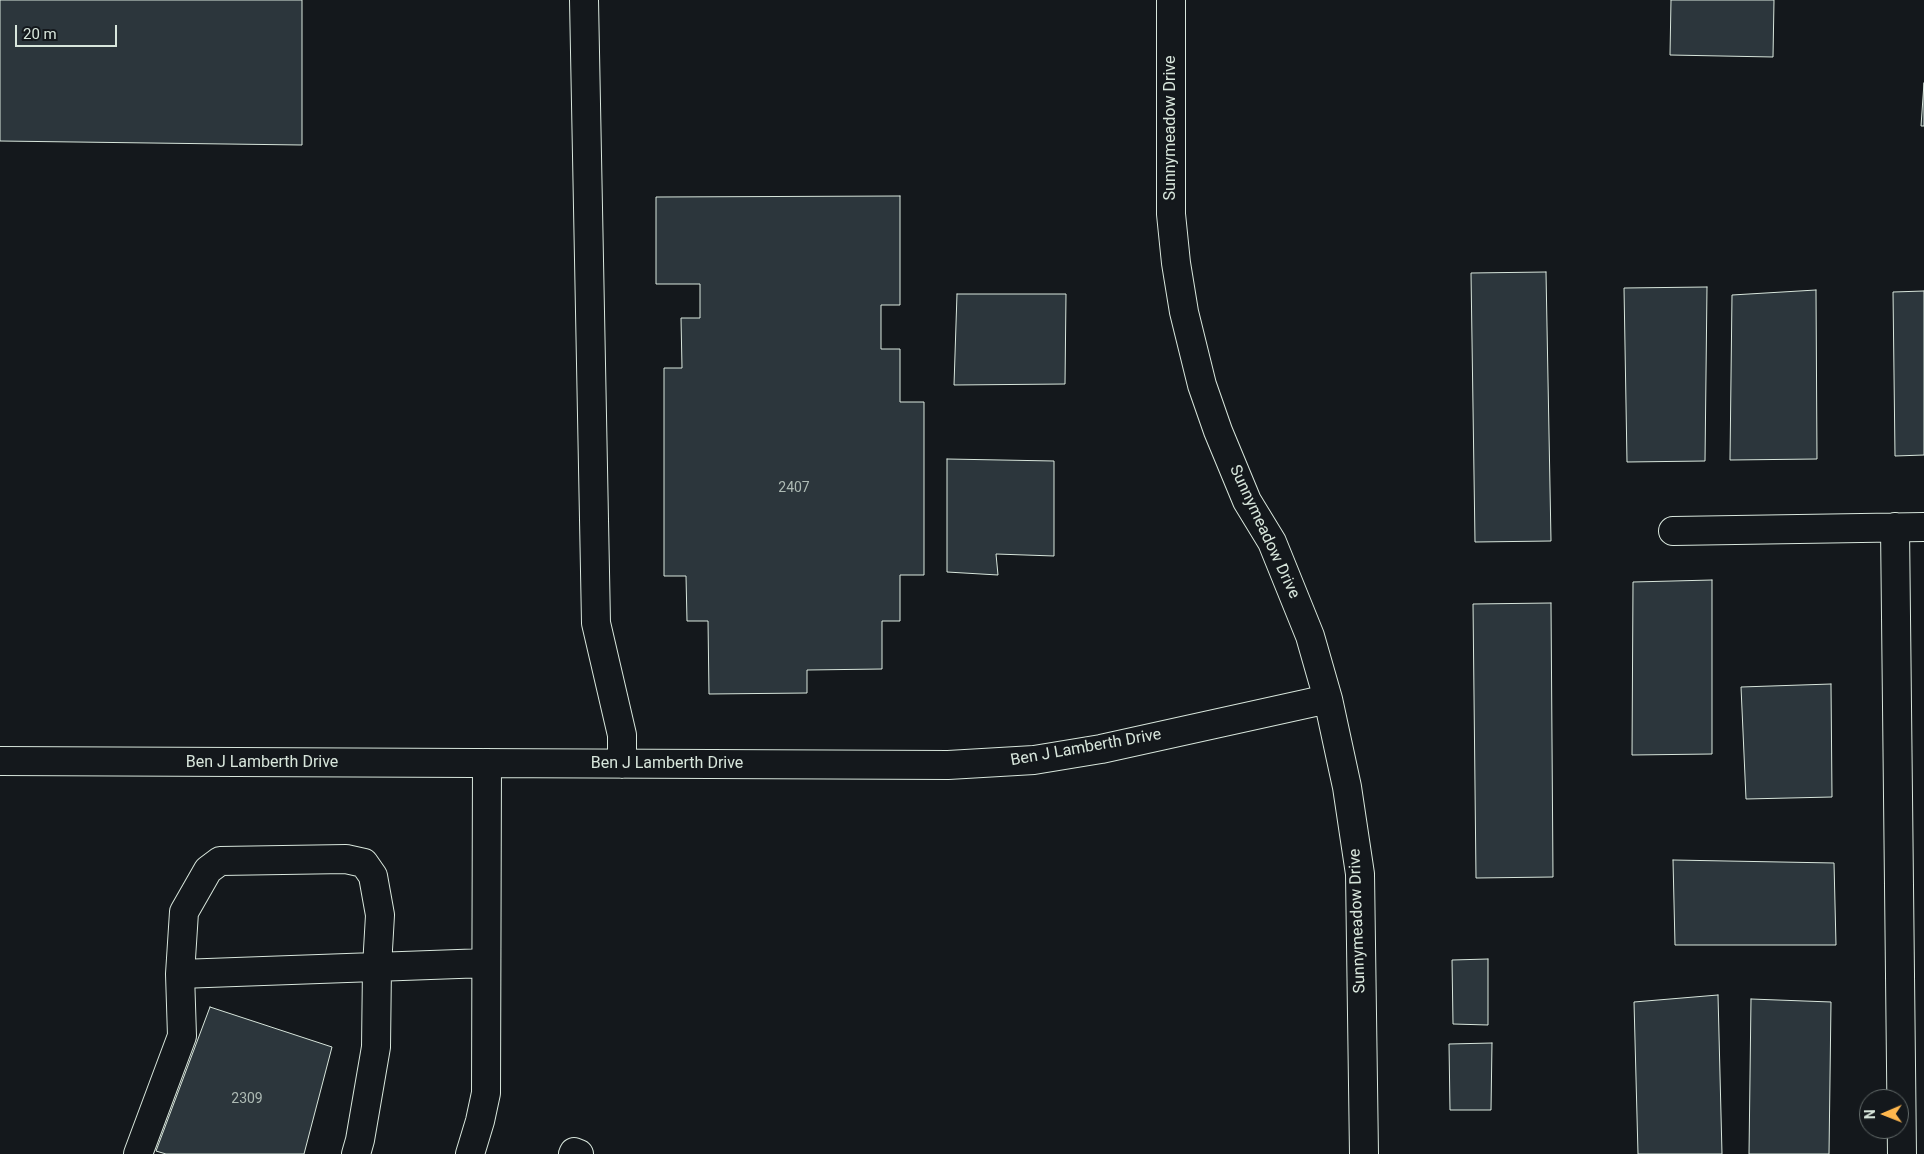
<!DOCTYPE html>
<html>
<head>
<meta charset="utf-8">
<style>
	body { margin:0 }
	#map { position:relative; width:1924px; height:1154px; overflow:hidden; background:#14181c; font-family:Roboto,sans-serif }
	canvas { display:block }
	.north { position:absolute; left:1859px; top:1089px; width:50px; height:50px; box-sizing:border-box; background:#14181c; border:1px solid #626a69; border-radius:50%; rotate:269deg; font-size:14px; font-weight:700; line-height:20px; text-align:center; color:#d8e6dc }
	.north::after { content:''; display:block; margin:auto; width:18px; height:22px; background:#ffb74d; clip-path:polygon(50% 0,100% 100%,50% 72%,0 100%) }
	.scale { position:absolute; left:15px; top:25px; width:102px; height:22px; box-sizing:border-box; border:2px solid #d8e6dc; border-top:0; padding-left:6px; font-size:15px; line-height:18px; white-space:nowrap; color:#d8e6dc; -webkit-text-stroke:4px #14181c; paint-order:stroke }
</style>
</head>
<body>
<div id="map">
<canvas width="1924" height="1154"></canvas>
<div class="north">N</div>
<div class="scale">20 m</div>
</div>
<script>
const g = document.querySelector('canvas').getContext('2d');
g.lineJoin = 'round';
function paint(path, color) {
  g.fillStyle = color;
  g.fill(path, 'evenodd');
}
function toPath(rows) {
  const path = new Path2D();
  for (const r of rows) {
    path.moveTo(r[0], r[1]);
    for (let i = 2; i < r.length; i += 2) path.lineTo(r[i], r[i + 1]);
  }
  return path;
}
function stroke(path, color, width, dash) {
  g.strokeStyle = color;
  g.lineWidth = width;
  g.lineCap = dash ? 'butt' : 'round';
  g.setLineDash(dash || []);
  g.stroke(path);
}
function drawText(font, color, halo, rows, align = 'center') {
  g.font = font + ' Roboto,sans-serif';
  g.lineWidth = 4;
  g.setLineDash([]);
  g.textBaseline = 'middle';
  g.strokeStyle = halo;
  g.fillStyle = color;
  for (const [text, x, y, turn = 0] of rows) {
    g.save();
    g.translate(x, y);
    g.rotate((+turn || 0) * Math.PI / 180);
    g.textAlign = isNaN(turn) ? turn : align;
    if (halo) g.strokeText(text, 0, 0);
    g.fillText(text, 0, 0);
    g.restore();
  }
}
const building = toPath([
	[0,0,302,0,302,145,0,141,0,0],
	[1671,0,1774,0,1773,57,1670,55,1671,0],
	[1924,83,1924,126,1921,126,1924,83],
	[900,196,900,305,881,305,881,349,900,349,900,402,924,402,924,575,900,575,900,621,882,621,882,669,807,670,807,693,709,694,708,621,687,621,686,576,664,576,664,368,682,368,681,318,700,318,700,284,656,284,656,197,900,196],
	[1546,272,1551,541,1475,542,1471,273,1546,272],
	[1707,287,1705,461,1627,462,1624,288,1707,287],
	[1816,290,1817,459,1730,460,1732,295,1816,290],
	[1924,291,1924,455,1895,456,1893,292,1924,291],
	[957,294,1066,294,1065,384,954,385,957,294],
	[947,459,1054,461,1054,556,996,554,998,575,947,572,947,459],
	[1712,580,1712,754,1632,755,1633,582,1712,580],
	[1551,603,1553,877,1476,878,1473,604,1551,603],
	[1831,684,1832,797,1746,799,1741,687,1831,684],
	[1673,860,1834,863,1836,945,1675,945,1673,860],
	[1488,959,1488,1025,1453,1024,1452,960,1488,959],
	[1718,995,1722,1154,1638,1154,1634,1002,1718,995],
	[1751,999,1831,1002,1829,1154,1749,1154,1751,999],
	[210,1007,332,1047,304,1154,166,1154,156,1151,210,1007],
	[1492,1043,1491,1110,1450,1110,1449,1044,1492,1043]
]);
const minor = toPath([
	[584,0,596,623,622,735,622,764],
	[1171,0,1171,214,1176,263,1184,312,1202,385,1218,431,1247,501,1272,542,1310,636,1328,699,1347,787,1360,874,1364,1154],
	[1895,527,1902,1154],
	[1673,531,1924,527],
	[0,761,948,765,1034,760,1101,749,1328,699],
	[180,974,486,963],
	[138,1154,182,1036,180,974,184,912,208,870,220,861,346,859,364,863,373,876,380,915,377,967,376,1047,360,1140,356,1154],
	[470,1154,480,1121,486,1093,487,763],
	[573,1154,574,1152,579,1154]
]);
const numberNames = [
	["2407",794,488],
	["2309",247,1099]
];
const streetNames = [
	["Sunnymeadow Drive",1171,128,-90],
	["Sunnymeadow Drive",1264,532,65],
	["Ben J Lamberth Drive",1086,748,-10],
	["Ben J Lamberth Drive",262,763],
	["Ben J Lamberth Drive",667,764],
	["Sunnymeadow Drive",1358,921,-92]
];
paint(building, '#2c363c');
stroke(building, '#d8e6dc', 1);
stroke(minor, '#d8e6dc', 30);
stroke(minor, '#14181c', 28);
drawText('14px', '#adbab4', null, numberNames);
drawText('16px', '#d8e6dc', '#14181c', streetNames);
</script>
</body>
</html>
